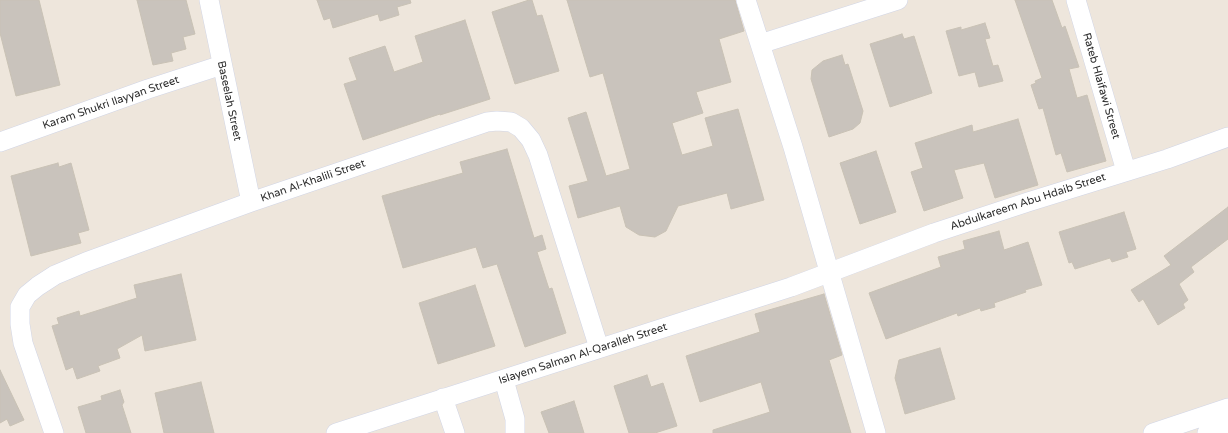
<!DOCTYPE html>
<html>
<head>
<meta charset="utf-8">
<style>
	body { margin:0 }
	canvas { display:block; background:#eee6dc }
</style>
</head>
<body>
<canvas width="1228" height="433"></canvas>
<script>
const g = document.querySelector('canvas').getContext('2d');
g.lineJoin = 'round';
function paint(path, color) {
  g.fillStyle = color;
  g.fill(path, 'evenodd');
}
function toPath(rows) {
  const path = new Path2D();
  for (const r of rows) {
    path.moveTo(r[0], r[1]);
    for (let i = 2; i < r.length; i += 2) path.lineTo(r[i], r[i + 1]);
  }
  return path;
}
function stroke(path, color, width, dash) {
  g.strokeStyle = color;
  g.lineWidth = width;
  g.lineCap = dash ? 'butt' : 'round';
  g.setLineDash(dash || []);
  g.stroke(path);
}
function drawText(font, color, halo, rows, align = 'center') {
  g.font = font + ' "Varela Round",sans-serif';
  g.lineWidth = 3.5;
  g.setLineDash([]);
  g.textBaseline = 'middle';
  g.strokeStyle = halo;
  g.fillStyle = color;
  for (const [text, x, y, turn = 0] of rows) {
    g.save();
    g.translate(x, y);
    g.rotate((+turn || 0) * Math.PI / 180);
    g.textAlign = isNaN(turn) ? turn : align;
    if (halo) g.strokeText(text, 0, 0);
    g.fillText(text, 0, 0);
    g.restore();
  }
}
const building = toPath([
	[0,0,39,0,60,85,16,96,0,33,0,0],
	[137,0,186,0,195,34,183,37,186,49,171,53,173,61,153,65,137,0],
	[317,0,410,0,411,3,397,7,399,15,380,21,378,14,333,28,330,18,324,20,317,0],
	[529,0,532,0,537,16,542,15,559,71,515,84,492,12,529,0],
	[567,0,735,0,744,31,719,39,731,82,696,92,703,113,672,123,682,155,713,146,705,118,738,109,764,200,731,209,727,193,678,206,666,231,655,237,639,235,626,227,620,206,578,218,569,186,588,181,568,118,586,112,606,176,630,169,603,73,590,77,567,0],
	[1015,0,1052,0,1062,28,1065,26,1079,67,1069,69,1077,98,1087,95,1106,161,1067,172,1061,153,1056,155,1043,108,1039,109,1031,85,1036,83,1035,81,1042,78,1015,0],
	[465,20,490,99,440,115,440,114,363,140,344,84,357,80,349,58,385,46,394,72,423,62,415,36,465,20],
	[985,23,990,38,985,39,993,66,998,65,1003,81,979,87,975,72,959,76,946,31,961,27,961,30,985,23],
	[902,34,904,39,914,36,932,93,890,107,870,44,902,34],
	[842,55,845,65,848,64,863,111,860,123,853,129,829,137,811,79,812,70,823,61,842,55],
	[1018,119,1038,185,995,198,984,163,954,170,963,198,924,211,911,172,923,168,915,143,972,125,973,132,1018,119],
	[507,149,534,238,542,235,546,249,537,252,549,289,552,288,566,333,525,347,497,264,483,268,476,247,403,268,382,196,463,173,460,162,507,149],
	[876,151,896,212,860,224,840,163,876,151],
	[58,163,59,167,71,163,89,230,78,233,81,243,31,256,11,176,58,163],
	[1228,207,1228,239,1191,267,1194,272,1179,284,1188,300,1183,304,1185,308,1158,325,1143,299,1139,302,1131,290,1171,265,1164,256,1228,207],
	[1124,212,1136,249,1126,252,1128,257,1112,262,1110,258,1075,269,1072,262,1069,263,1059,232,1124,212],
	[999,231,1004,250,1028,242,1042,285,1025,290,1026,292,994,303,995,307,981,311,980,308,958,316,957,313,886,339,869,293,941,267,938,257,965,249,963,241,999,231],
	[181,274,196,340,145,351,142,335,117,349,120,358,98,366,100,371,77,379,73,367,66,370,52,326,59,324,57,318,79,311,80,316,137,298,134,285,181,274],
	[475,285,495,346,438,364,419,303,475,285],
	[824,294,842,355,829,360,851,433,713,433,713,430,770,412,761,382,700,402,686,356,760,332,755,314,824,294],
	[940,348,955,399,905,414,895,378,899,360,940,348],
	[0,370,24,420,10,426,7,419,0,423,0,370],
	[647,375,651,387,663,383,677,426,655,433,629,433,614,386,647,375],
	[201,382,214,433,164,433,155,393,201,382],
	[120,390,124,402,122,405,131,433,86,433,78,407,102,400,101,396,120,390],
	[574,401,584,433,549,433,541,412,574,401]
]);
const minor = toPath([
	[209,0,251,202],
	[746,0,793,147,876,433],
	[1076,0,1126,171],
	[760,44,898,0],
	[0,142,148,89,222,65],
	[504,380,515,419,515,433],
	[443,398,455,433],
	[54,433,23,343,20,324,20,307,27,295,38,286,55,275,86,262,251,202,487,122,497,121,511,122,521,128,531,140,538,155,599,348],
	[336,433,791,287,934,233,1028,202,1167,159,1228,137],
	[1153,433,1228,408],
	[1207,433,1228,426]
]);
const streetNames = [
	["Rateb Hlaifawi Street",1101,86,74],
	["Baseelah Street",229,101,78],
	["Karam Shukri Ilayyan Street",111,103,-19],
	["Khan Al-Khalili Street",313,181,-19],
	["Abdulkareem Abu Hdaib Street",1028,202,-18],
	["Islayem Salman Al-Qaralleh Street",583,354,-18]
];
paint(building, '#c9c3bc');
stroke(building, '#c9c2b5', 1);
stroke(minor, '#d1d5e5', 20);
stroke(minor, '#fff', 19);
drawText('11px', '#2b2b2b', '#fff', streetNames);
</script>
</body>
</html>
